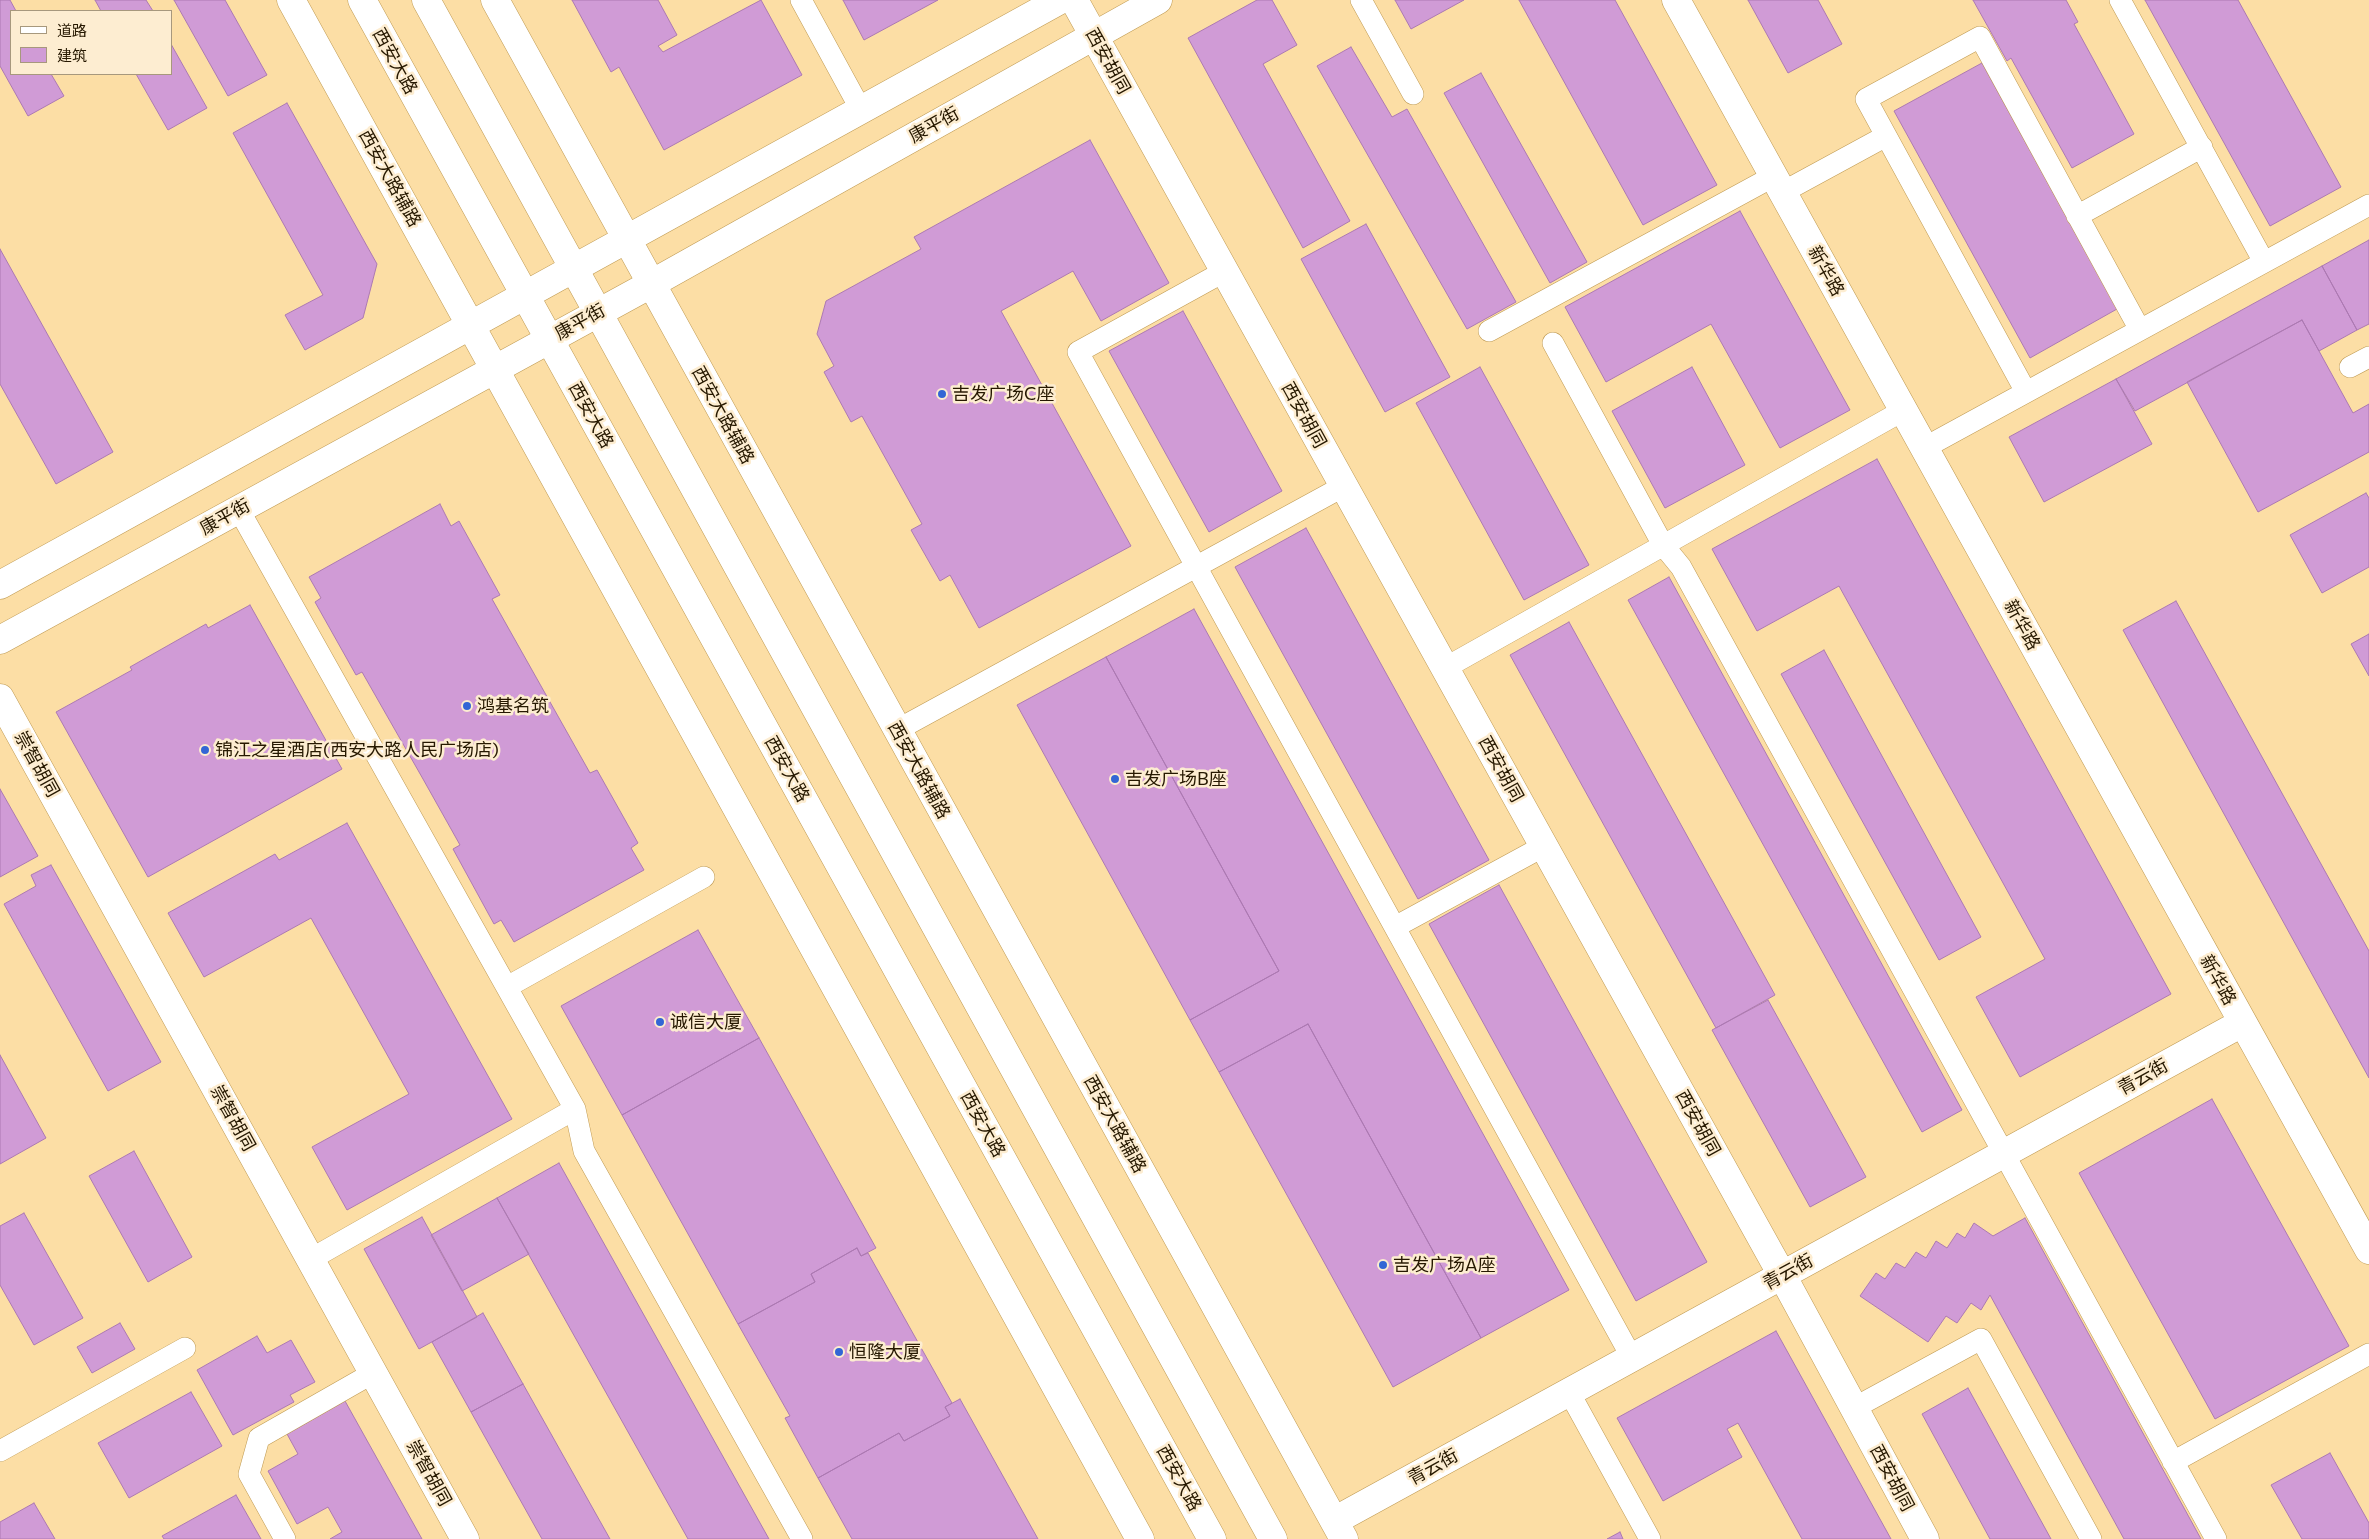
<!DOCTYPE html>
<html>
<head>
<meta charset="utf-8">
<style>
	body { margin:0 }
	#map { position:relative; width:2369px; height:1539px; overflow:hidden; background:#fcdea5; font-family:Commissioner,"Noto Sans SC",sans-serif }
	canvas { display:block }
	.legend { position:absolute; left:10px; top:10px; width:162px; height:65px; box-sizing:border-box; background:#fdedd1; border:1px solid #a7987d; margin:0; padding:6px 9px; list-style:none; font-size:15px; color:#261800 }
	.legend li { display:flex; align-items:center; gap:10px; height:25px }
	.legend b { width:25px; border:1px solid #a7987d }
</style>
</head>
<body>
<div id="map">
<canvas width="2369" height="1539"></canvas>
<ul class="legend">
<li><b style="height:6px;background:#fff"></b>道路</li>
<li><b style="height:14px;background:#d09bd6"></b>建筑</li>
</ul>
</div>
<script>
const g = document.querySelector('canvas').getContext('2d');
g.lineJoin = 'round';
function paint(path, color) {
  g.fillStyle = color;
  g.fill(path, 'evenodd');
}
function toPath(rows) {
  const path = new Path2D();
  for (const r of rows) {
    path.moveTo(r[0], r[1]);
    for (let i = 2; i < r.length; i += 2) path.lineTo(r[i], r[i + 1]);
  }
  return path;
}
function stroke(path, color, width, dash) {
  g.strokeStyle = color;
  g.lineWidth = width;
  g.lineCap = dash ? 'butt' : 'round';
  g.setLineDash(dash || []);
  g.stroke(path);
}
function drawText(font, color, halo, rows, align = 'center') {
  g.font = font + ' Commissioner,"Noto Sans SC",sans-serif';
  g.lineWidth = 5;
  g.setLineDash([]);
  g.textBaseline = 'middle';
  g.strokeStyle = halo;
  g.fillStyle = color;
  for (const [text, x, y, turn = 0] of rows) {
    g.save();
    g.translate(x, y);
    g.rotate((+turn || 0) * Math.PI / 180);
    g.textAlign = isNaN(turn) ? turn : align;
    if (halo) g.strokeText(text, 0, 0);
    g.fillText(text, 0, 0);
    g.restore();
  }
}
const building = toPath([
	[0,0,10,0,16,11,11,11,11,74,51,74,64,96,28,116,0,66,0,0],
	[95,0,146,0,153,11,101,11,95,0],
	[174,0,225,0,267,75,228,96,174,0],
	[572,0,658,0,677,35,658,46,663,52,761,0,802,75,664,150,619,67,611,72,572,0],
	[843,0,938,0,864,40,843,0],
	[1257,0,1272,0,1297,45,1263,64,1350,221,1303,248,1188,38,1257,0],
	[1395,0,1464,0,1411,29,1395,0],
	[1519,0,1615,0,1717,185,1643,225,1519,0],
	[1748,0,1818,0,1842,44,1788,73,1748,0],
	[1973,0,2066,0,2078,22,2074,24,2134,134,2072,168,2011,58,2007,61,1973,0],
	[2145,0,2238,0,2341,187,2270,226,2145,0],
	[171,44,207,108,168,130,136,74,171,74,171,44],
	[1351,47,1392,117,1407,109,1516,302,1467,329,1317,66,1351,47],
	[1982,63,2117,309,2030,358,1894,111,1982,63],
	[1481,73,1587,262,1550,283,1444,93,1481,73],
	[287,103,377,264,363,318,305,350,285,315,323,295,233,133,287,103],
	[1090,140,1169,283,1101,321,1073,271,1001,311,1131,546,979,628,950,575,940,581,911,530,922,524,862,416,851,422,824,372,834,366,817,334,826,301,921,249,914,237,1090,140],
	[1740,211,1850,410,1780,448,1711,324,1606,382,1565,307,1740,211],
	[1366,224,1450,377,1385,412,1301,259,1366,224],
	[2369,240,2369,324,2357,330,2322,266,2369,240],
	[0,249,113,452,56,484,0,384,0,249],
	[2322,266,2357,330,2319,351,2302,320,2135,411,2116,379,2322,266],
	[1183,311,1282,491,1209,532,1109,351,1183,311],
	[2302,320,2353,413,2369,404,2369,452,2258,512,2187,382,2302,320],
	[1480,367,1589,565,1524,600,1416,403,1480,367],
	[1692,367,1745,465,1665,508,1612,411,1692,367],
	[2116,379,2152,444,2044,502,2009,437,2116,379],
	[1877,459,2171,994,2020,1077,1976,997,2045,959,1839,586,1757,631,1712,549,1877,459],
	[2366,493,2369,498,2369,567,2322,593,2290,535,2366,493],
	[440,504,451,526,459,521,500,595,492,599,590,773,597,770,638,843,631,848,644,870,514,942,501,920,494,924,453,849,460,845,423,779,362,672,356,675,315,602,321,598,309,577,440,504],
	[1306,528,1489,860,1418,899,1235,567,1306,528],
	[1669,577,1962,1110,1922,1132,1628,600,1669,577],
	[2176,601,2369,951,2369,1078,2123,630,2176,601],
	[250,605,342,769,148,877,56,712,132,670,130,667,206,624,208,628,250,605],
	[1194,609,1569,1290,1481,1338,1308,1024,1219,1072,1190,1020,1279,971,1106,657,1194,609],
	[1569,622,1775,995,1716,1028,1510,655,1569,622],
	[2369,634,2369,676,2351,644,2369,634],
	[1824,650,1981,937,1939,960,1781,674,1824,650],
	[1106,657,1279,971,1190,1020,1017,705,1106,657],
	[0,789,38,856,0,877,0,789],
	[347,823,512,1119,347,1210,312,1147,409,1094,311,918,204,977,168,913,275,854,279,860,347,823],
	[51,865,161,1062,108,1091,4,904,36,886,31,875,51,865],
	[1499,885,1707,1262,1636,1301,1429,924,1499,885],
	[698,930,759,1038,622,1115,561,1006,698,930],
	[1768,1000,1866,1177,1810,1207,1712,1030,1768,1000],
	[1308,1024,1481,1338,1393,1387,1219,1072,1308,1024],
	[759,1038,876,1248,861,1256,857,1248,811,1274,815,1282,738,1324,622,1115,759,1038],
	[0,1055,46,1138,0,1164,0,1055],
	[2212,1099,2349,1346,2215,1419,2079,1173,2212,1099],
	[134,1151,192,1257,148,1282,89,1176,134,1151],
	[559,1163,769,1539,688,1539,497,1198,559,1163],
	[497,1198,529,1254,462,1291,431,1235,497,1198],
	[24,1213,83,1318,34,1345,0,1285,0,1226,24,1213],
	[422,1217,477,1317,419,1349,364,1249,422,1217],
	[2025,1218,2201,1539,2124,1539,1990,1295,1981,1310,1971,1303,1957,1323,1946,1316,1928,1342,1860,1296,1876,1273,1885,1279,1896,1263,1905,1268,1916,1252,1926,1258,1936,1241,1947,1248,1957,1233,1965,1238,1974,1223,1993,1236,2025,1218],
	[857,1248,861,1256,868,1253,952,1403,945,1407,950,1416,904,1441,899,1433,818,1478,785,1418,790,1416,738,1324,815,1282,811,1274,857,1248],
	[483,1313,523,1384,471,1412,432,1342,483,1313],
	[120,1323,135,1349,92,1373,77,1347,120,1323],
	[1776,1331,1891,1539,1802,1539,1738,1423,1727,1429,1742,1457,1663,1501,1617,1418,1776,1331],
	[257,1336,267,1353,291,1340,315,1382,290,1395,294,1402,233,1435,197,1370,257,1336],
	[523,1384,610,1539,542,1539,471,1412,523,1384],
	[1968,1388,2051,1539,1990,1539,1922,1414,1968,1388],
	[191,1392,222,1446,129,1498,98,1443,191,1392],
	[960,1399,1038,1539,852,1539,818,1478,899,1433,904,1441,950,1416,945,1407,960,1399],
	[345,1401,422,1539,330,1539,342,1532,328,1507,297,1524,268,1471,298,1454,287,1434,345,1401],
	[2330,1453,2369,1523,2369,1539,2302,1539,2271,1485,2330,1453],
	[236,1495,261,1539,164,1539,162,1536,236,1495],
	[34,1503,55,1539,0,1539,0,1522,34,1503],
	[1620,1532,1623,1539,1607,1539,1620,1532]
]);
const lane = toPath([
	[801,0,861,110],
	[1361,0,1413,94],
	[2120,0,2264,262],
	[1783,192,1886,136],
	[2077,216,2202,147],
	[1225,271,1078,352,1632,1358],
	[1489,331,1774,176],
	[1553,343,1663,545,1681,567,2216,1539],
	[2350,367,2369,357],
	[2026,392,1866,99,1980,37,2140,330],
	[1924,448,2369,205],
	[239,510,575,1109,311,1259],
	[1445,668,1904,410],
	[897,730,1344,486],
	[1395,927,1544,846],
	[507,987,704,877],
	[575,1109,584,1151,802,1539],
	[1569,1392,1650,1539],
	[1854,1408,1981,1339,2091,1539],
	[0,1451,185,1348],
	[2173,1462,2369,1354],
	[285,1539,249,1474,259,1438,373,1373]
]);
const street = toPath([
	[0,698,465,1539]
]);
const secondary = toPath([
	[291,0,1140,1539],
	[495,0,1344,1539],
	[1074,0,1782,1275,1925,1539],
	[1676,0,2369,1250],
	[0,585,1060,0],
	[0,640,651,284,1158,0],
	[1334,1521,2242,1023]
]);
const primary = toPath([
	[362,0,1212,1539],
	[426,0,1273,1539]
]);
const markers = [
	[942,394,5,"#3366d5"],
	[467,706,5,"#3366d5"],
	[205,750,5,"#3366d5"],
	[1115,779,5,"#3366d5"],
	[660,1022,5,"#3366d5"],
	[1383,1265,5,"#3366d5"],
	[839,1352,5,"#3366d5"]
];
const streetNames = [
	["西安大路",395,61,61],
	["西安胡同",1108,61,61],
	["康平街",934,125,-29],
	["西安大路辅路",390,178,61],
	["新华路",1826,271,61],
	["康平街",580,322,-29],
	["西安大路",591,415,61],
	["西安大路辅路",723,415,61],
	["西安胡同",1304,415,61],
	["康平街",225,517,-29],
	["新华路",2022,625,61],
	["崇智胡同",37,764,61],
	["西安大路",787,769,61],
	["西安胡同",1501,769,61],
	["西安大路辅路",919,770,61],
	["新华路",2218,980,61],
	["青云街",2143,1077,-29],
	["崇智胡同",233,1118,61],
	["西安胡同",1698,1123,61],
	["西安大路",983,1124,61],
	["西安大路辅路",1115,1124,61],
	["青云街",1788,1272,-29],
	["青云街",1433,1467,-29],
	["崇智胡同",429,1473,61],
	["西安大路",1179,1478,61],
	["西安胡同",1892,1478,62]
];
const poiNames = [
	["吉发广场C座",952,394],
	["鸿基名筑",477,706],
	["锦江之星酒店(西安大路人民广场店)",215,750],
	["吉发广场B座",1125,779],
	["诚信大厦",670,1022],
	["吉发广场A座",1393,1265],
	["恒隆大厦",849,1352]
];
paint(building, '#d09bd6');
stroke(building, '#ac79b2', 1);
stroke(lane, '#bf9a52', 22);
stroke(street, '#bf9a52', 29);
stroke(secondary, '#bf9a52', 29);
stroke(primary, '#bf9a52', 29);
stroke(lane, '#fff', 21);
stroke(street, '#fff', 28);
stroke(secondary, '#fff', 28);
stroke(primary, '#fff', 28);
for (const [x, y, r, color] of markers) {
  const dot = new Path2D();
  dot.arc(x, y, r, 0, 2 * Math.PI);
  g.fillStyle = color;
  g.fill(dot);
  stroke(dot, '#fdedd1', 2);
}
drawText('18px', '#261800', '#fdedd1', streetNames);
drawText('18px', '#261800', '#fdedd1', poiNames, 'left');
</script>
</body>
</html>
